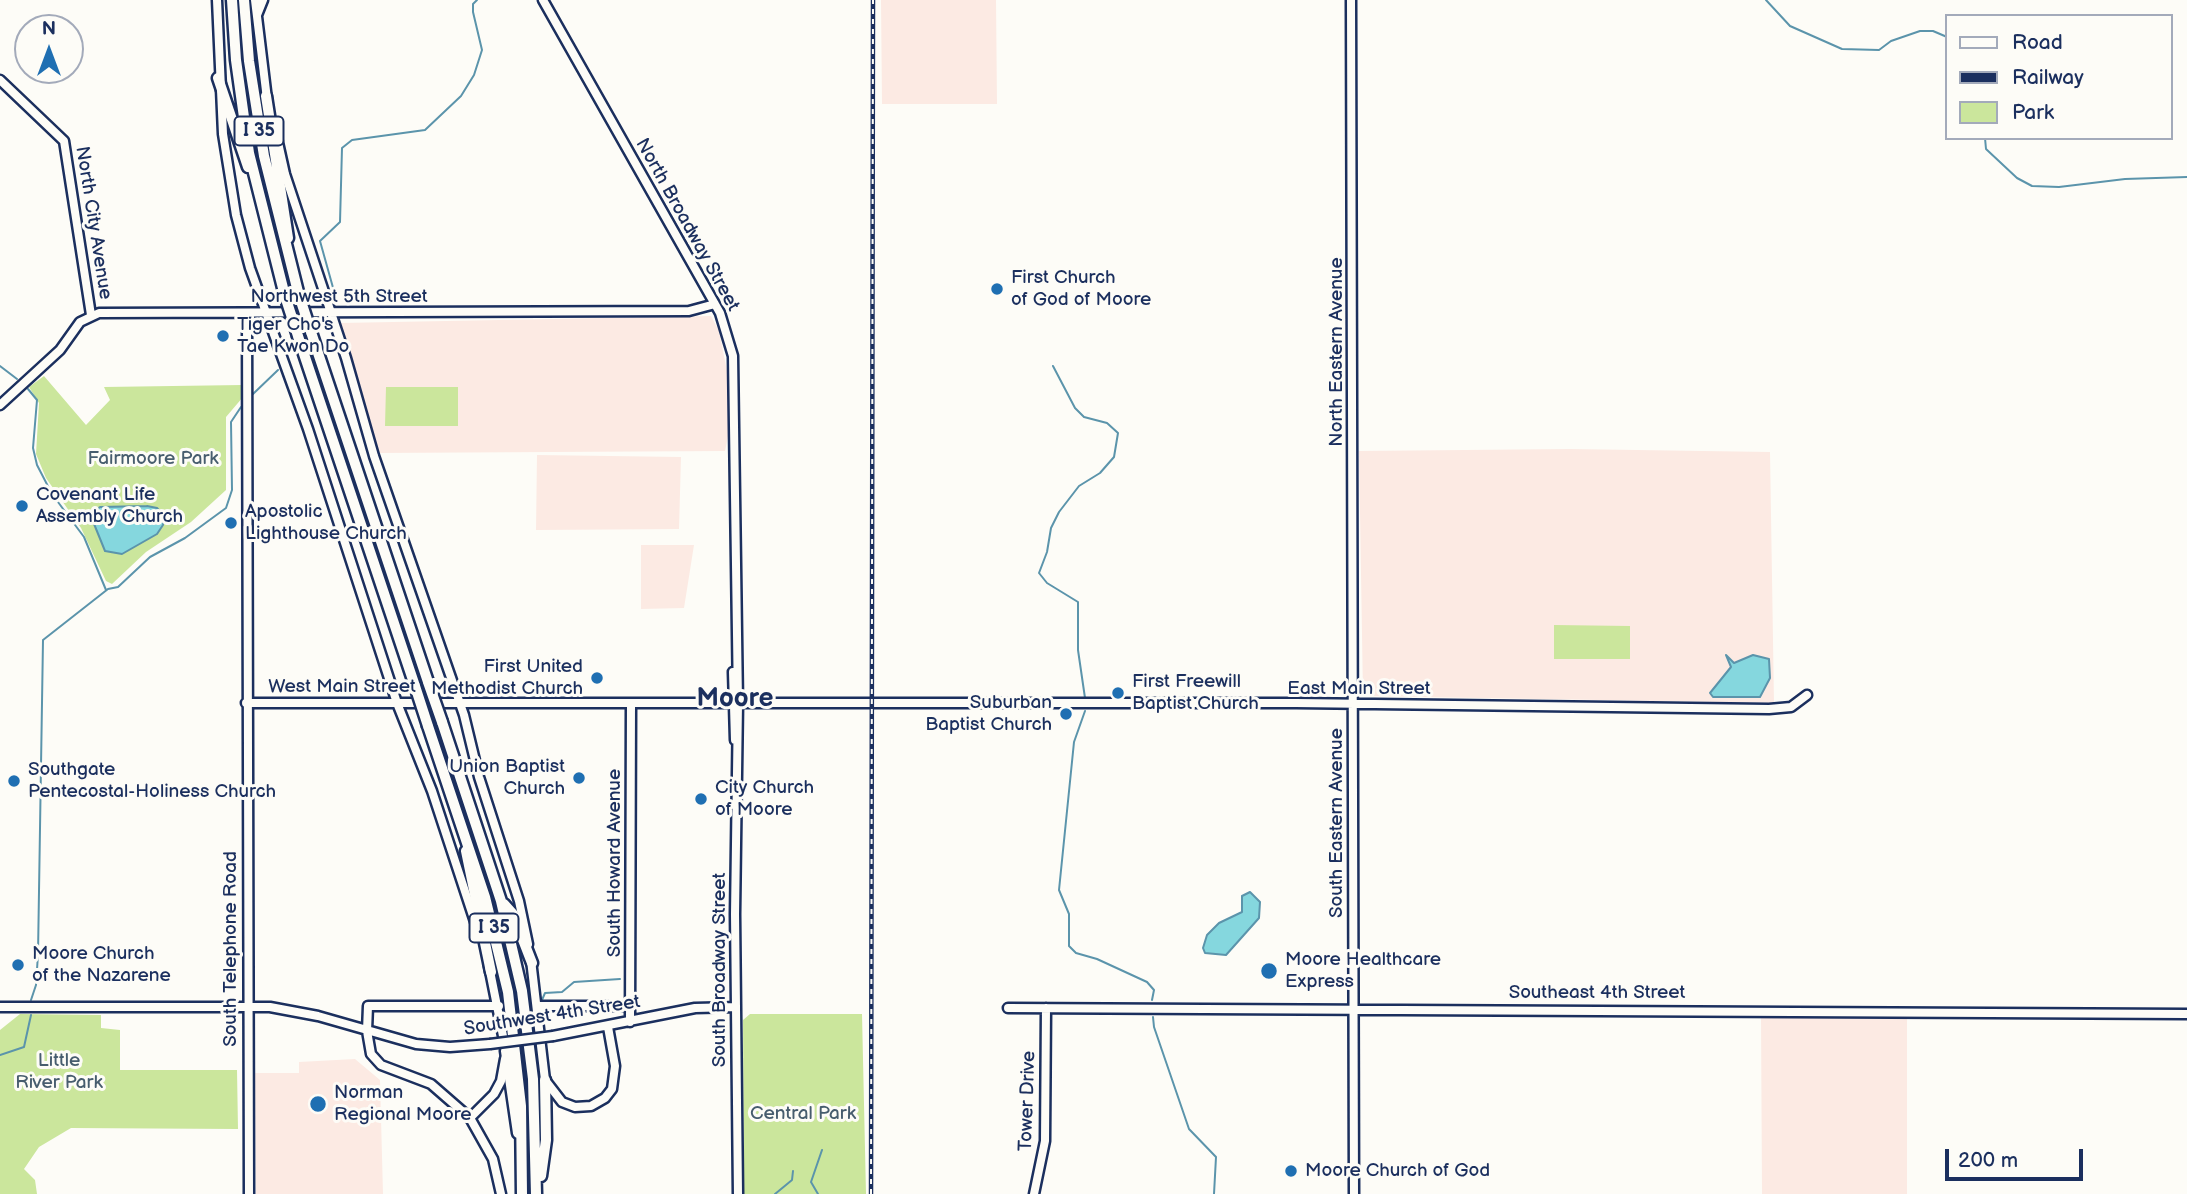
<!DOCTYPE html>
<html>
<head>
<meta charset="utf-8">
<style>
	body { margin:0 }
	#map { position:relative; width:2187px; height:1194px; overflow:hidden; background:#fdfcf7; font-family:"Balsamiq Sans",sans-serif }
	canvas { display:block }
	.legend { position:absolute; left:1945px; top:14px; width:228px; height:126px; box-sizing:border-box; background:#fdfcf7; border:2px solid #a3aaba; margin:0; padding:9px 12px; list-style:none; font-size:21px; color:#1b2f5e }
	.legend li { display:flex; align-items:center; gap:14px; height:35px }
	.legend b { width:35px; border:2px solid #a3aaba }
	.north { position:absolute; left:14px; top:14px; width:70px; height:70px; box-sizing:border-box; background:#fdfcf7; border:2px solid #a3aaba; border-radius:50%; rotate:0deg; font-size:19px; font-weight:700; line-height:28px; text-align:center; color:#1b2f5e }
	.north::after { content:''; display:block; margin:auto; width:24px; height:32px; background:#1f6fb2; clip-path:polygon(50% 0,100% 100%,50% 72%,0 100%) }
	.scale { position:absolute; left:1945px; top:1149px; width:138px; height:32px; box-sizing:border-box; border:4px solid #1b2f5e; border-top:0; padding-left:9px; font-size:21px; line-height:24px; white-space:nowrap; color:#1b2f5e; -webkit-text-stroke:5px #fdfcf7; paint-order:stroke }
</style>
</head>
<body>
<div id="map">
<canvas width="2187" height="1194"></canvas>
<ul class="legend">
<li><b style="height:9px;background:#fdfcf7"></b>Road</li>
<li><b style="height:9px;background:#1b2f5e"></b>Railway</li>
<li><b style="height:19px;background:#cbe69c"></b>Park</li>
</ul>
<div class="north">N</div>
<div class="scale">200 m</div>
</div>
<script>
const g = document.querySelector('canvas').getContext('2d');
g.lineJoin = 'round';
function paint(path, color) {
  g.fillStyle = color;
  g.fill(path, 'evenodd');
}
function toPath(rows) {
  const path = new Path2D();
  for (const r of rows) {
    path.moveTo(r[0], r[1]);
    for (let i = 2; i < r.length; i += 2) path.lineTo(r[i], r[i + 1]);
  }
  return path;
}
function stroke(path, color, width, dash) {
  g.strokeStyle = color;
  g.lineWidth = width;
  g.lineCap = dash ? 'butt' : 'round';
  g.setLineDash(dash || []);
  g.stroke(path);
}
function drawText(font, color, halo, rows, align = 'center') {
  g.font = font + ' "Balsamiq Sans",sans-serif';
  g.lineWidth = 6;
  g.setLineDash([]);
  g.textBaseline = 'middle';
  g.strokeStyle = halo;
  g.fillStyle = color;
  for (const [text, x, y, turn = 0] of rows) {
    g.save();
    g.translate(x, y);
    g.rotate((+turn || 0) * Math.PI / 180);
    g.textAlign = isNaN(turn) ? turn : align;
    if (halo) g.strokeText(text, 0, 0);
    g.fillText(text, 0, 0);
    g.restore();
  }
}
const built = toPath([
	[881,0,996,0,997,104,882,104],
	[711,316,719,331,729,381,729,431,725,451,378,453,340,323],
	[1570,449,1770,452,1774,703,1363,696,1359,451],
	[537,455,681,457,679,529,536,530],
	[641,545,694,545,684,608,641,609],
	[1761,1016,1907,1018,1907,1194,1762,1194],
	[355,1059,380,1080,383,1194,256,1194,255,1073,299,1073,299,1062]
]);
const green = toPath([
	[44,376,86,425,110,400,104,387,242,385,243,397,226,417,226,490,191,522,146,552,112,584,106,581,81,528,46,478,36,454,39,403,29,387],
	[386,387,458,387,458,426,385,426],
	[1554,625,1630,626,1630,659,1554,659],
	[20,1014,101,1015,101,1028,120,1030,120,1070,237,1070,238,1129,71,1128,39,1147,24,1169,35,1180,37,1194,0,1194,0,1030],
	[750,1014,862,1014,866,1194,744,1194,743,1020]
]);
const water = toPath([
	[147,506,157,508,164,516,163,525,157,534,122,554,105,551,90,514,100,507,147,506],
	[1726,655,1734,663,1753,655,1769,659,1770,678,1760,697,1713,697,1710,693,1731,667,1726,655],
	[1250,892,1260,902,1259,918,1226,955,1205,953,1203,948,1207,935,1219,923,1242,912,1242,896,1250,892]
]);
const stream = toPath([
	[1766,0,1790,26,1842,49,1879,50,1891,41,1920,31,1933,31,1947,37],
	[1985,138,1986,149,2017,178,2032,186,2059,187,2125,179,2187,177],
	[337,302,320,241,340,222,342,148,352,140,425,130,461,96,474,75,482,50,473,12,473,4,477,0],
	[0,366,17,379],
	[1053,366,1075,408,1084,417,1107,423,1118,433,1114,457,1100,473,1079,486,1059,512,1051,528,1047,552,1039,573,1047,583,1078,602,1078,650,1085,698],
	[28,389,37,400,33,448,37,465,52,494,84,537,106,590],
	[253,394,278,370],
	[1085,711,1074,742,1059,890,1069,914,1069,946,1076,953,1097,959,1147,982,1154,990,1152,1000],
	[31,1000,36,985,38,954,43,640,108,589,118,587,150,557,185,538,226,508,232,490,231,422,241,407],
	[542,1000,545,993,562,992,574,982,620,979],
	[1153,1017,1154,1027,1189,1129,1216,1157,1214,1194],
	[0,1055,24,1047,31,1015],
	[775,1194,792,1180,793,1171],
	[818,1194,811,1182,822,1150]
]);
const secondary = toPath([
	[217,0,223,134,236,215,250,268,308,429,397,703,432,791,479,934],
	[255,0,267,99],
	[543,0,720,313,733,356,738,703,735,914,738,1194],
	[1351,0,1354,1194],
	[257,15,263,0],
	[0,80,64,141,91,315],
	[277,138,285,174,346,358,374,456,464,715,479,777,519,901,528,944],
	[247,313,249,1194],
	[0,405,60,350,80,322,99,313,689,311,715,304],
	[733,672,735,740],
	[246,703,1296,703,1769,709,1791,707,1807,695],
	[531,960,545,1080,562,1102,575,1107,591,1106,605,1098,612,1089,615,1066,608,1027],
	[489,966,505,1046],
	[499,1006,368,1006,367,1031,371,1054,381,1065,431,1084,470,1118,493,1159,501,1194],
	[537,1006,630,1006],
	[0,1007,270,1007,318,1016,416,1044,450,1047,490,1044],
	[1008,1008,2187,1014],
	[630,1022,631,703],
	[553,1036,695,1008,736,1007],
	[470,1118,494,1094,501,1081,505,1059],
	[1034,1194,1045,1141,1046,1008]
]);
const highway = toPath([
	[232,0,236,60,249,153,285,296],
	[244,0,249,61,264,156,298,292],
	[218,78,248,167],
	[266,96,288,238],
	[311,332,428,682],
	[298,336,415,686],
	[442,722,501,901,522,991,533,1079,536,1194],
	[428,726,485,897,508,992,521,1106,522,1194],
	[466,851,491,972],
	[504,904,513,914,532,963],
	[506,1051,518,1133],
	[541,1176,546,1140,545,1080]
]);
const rail = toPath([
	[871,1194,873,0]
]);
const secondaryBridge = toPath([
	[490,1044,553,1036]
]);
const highwayBridge = toPath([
	[298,292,311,332],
	[285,296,298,336],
	[428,682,442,722],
	[415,686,428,726]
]);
const markers = [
	[997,289,7,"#1f6fb2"],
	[223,336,7,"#1f6fb2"],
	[22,506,7,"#1f6fb2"],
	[231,523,7,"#1f6fb2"],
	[597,678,7,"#1f6fb2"],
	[1118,693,7,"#1f6fb2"],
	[1066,714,7,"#1f6fb2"],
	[579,778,7,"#1f6fb2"],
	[14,781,7,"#1f6fb2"],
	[701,799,7,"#1f6fb2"],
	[18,965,7,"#1f6fb2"],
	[1269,971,9,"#1f6fb2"],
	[318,1104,9,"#1f6fb2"],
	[1291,1171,7,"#1f6fb2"]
];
const shields = [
	[259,131,49],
	[494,928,49]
];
const shieldNames = [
	["I 35",259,131],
	["I 35",494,928]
];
const streetNames = [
	["North City Avenue",93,223,81],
	["North Broadway Street",687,225,61],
	["Northwest 5th Street",339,297],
	["North Eastern Avenue",1337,352,-90],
	["West Main Street",342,687],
	["East Main Street",1359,689],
	["South Eastern Avenue",1337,823,-90],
	["South Howard Avenue",615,863,-90],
	["South Telephone Road",231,949,-90],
	["South Broadway Street",720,970,-90],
	["Southeast 4th Street",1597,993],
	["Southwest 4th Street",552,1016,-9],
	["Tower Drive",1028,1101,-88]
];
const poiNames = [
	["First Church",1011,278],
	["of God of Moore",1011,300],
	["Tiger Cho's",237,325],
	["Tae Kwon Do",237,347],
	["Covenant Life",36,495],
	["Assembly Church",36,517],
	["Apostolic",245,512],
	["Lighthouse Church",245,534],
	["First United",583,667,"right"],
	["Methodist Church",583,689,"right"],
	["First Freewill",1132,682],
	["Baptist Church",1132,704],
	["Suburban",1052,703,"right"],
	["Baptist Church",1052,725,"right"],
	["Union Baptist",565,767,"right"],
	["Church",565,789,"right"],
	["Southgate",28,770],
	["Pentecostal-Holiness Church",28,792],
	["City Church",715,788],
	["of Moore",715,810],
	["Moore Church",32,954],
	["of the Nazarene",32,976],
	["Moore Healthcare",1285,960],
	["Express",1285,982],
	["Norman",334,1093],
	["Regional Moore",334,1115],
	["Moore Church of God",1305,1171]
];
const parkNames = [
	["Fairmoore Park",153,459],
	["Little",59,1061],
	["River Park",59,1083],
	["Central Park",803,1114]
];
const districtNames = [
	["Moore",735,699]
];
paint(built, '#fceae3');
paint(green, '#cbe69c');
paint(water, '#85d7de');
stroke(water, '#5b94ab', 2);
stroke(stream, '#5b94ab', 2);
stroke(secondary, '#1b2f5e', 13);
stroke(highway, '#1b2f5e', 15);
stroke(secondary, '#fdfcf7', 8);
stroke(highway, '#fdfcf7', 10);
stroke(rail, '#1b2f5e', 4.5);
stroke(rail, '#fdfcf7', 2, [5]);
stroke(secondaryBridge, '#1b2f5e', 13, []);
stroke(highwayBridge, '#1b2f5e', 15, []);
stroke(secondaryBridge, '#fdfcf7', 8);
stroke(highwayBridge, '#fdfcf7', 10);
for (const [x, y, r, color] of markers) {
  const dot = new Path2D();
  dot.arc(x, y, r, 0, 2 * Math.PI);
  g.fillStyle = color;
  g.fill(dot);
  stroke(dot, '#fdfcf7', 2.5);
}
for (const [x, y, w] of shields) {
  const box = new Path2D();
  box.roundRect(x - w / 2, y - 14.5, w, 29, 5);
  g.fillStyle = '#fdfcf7';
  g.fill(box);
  stroke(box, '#1b2f5e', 2);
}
drawText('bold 18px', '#1b2f5e', null, shieldNames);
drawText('19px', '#1b2f5e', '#fdfcf7', streetNames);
drawText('19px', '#1b2f5e', '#fdfcf7', poiNames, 'left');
drawText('19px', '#475d6e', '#fdfcf7', parkNames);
drawText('bold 26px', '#1b2f5e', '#fdfcf7', districtNames);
</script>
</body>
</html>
